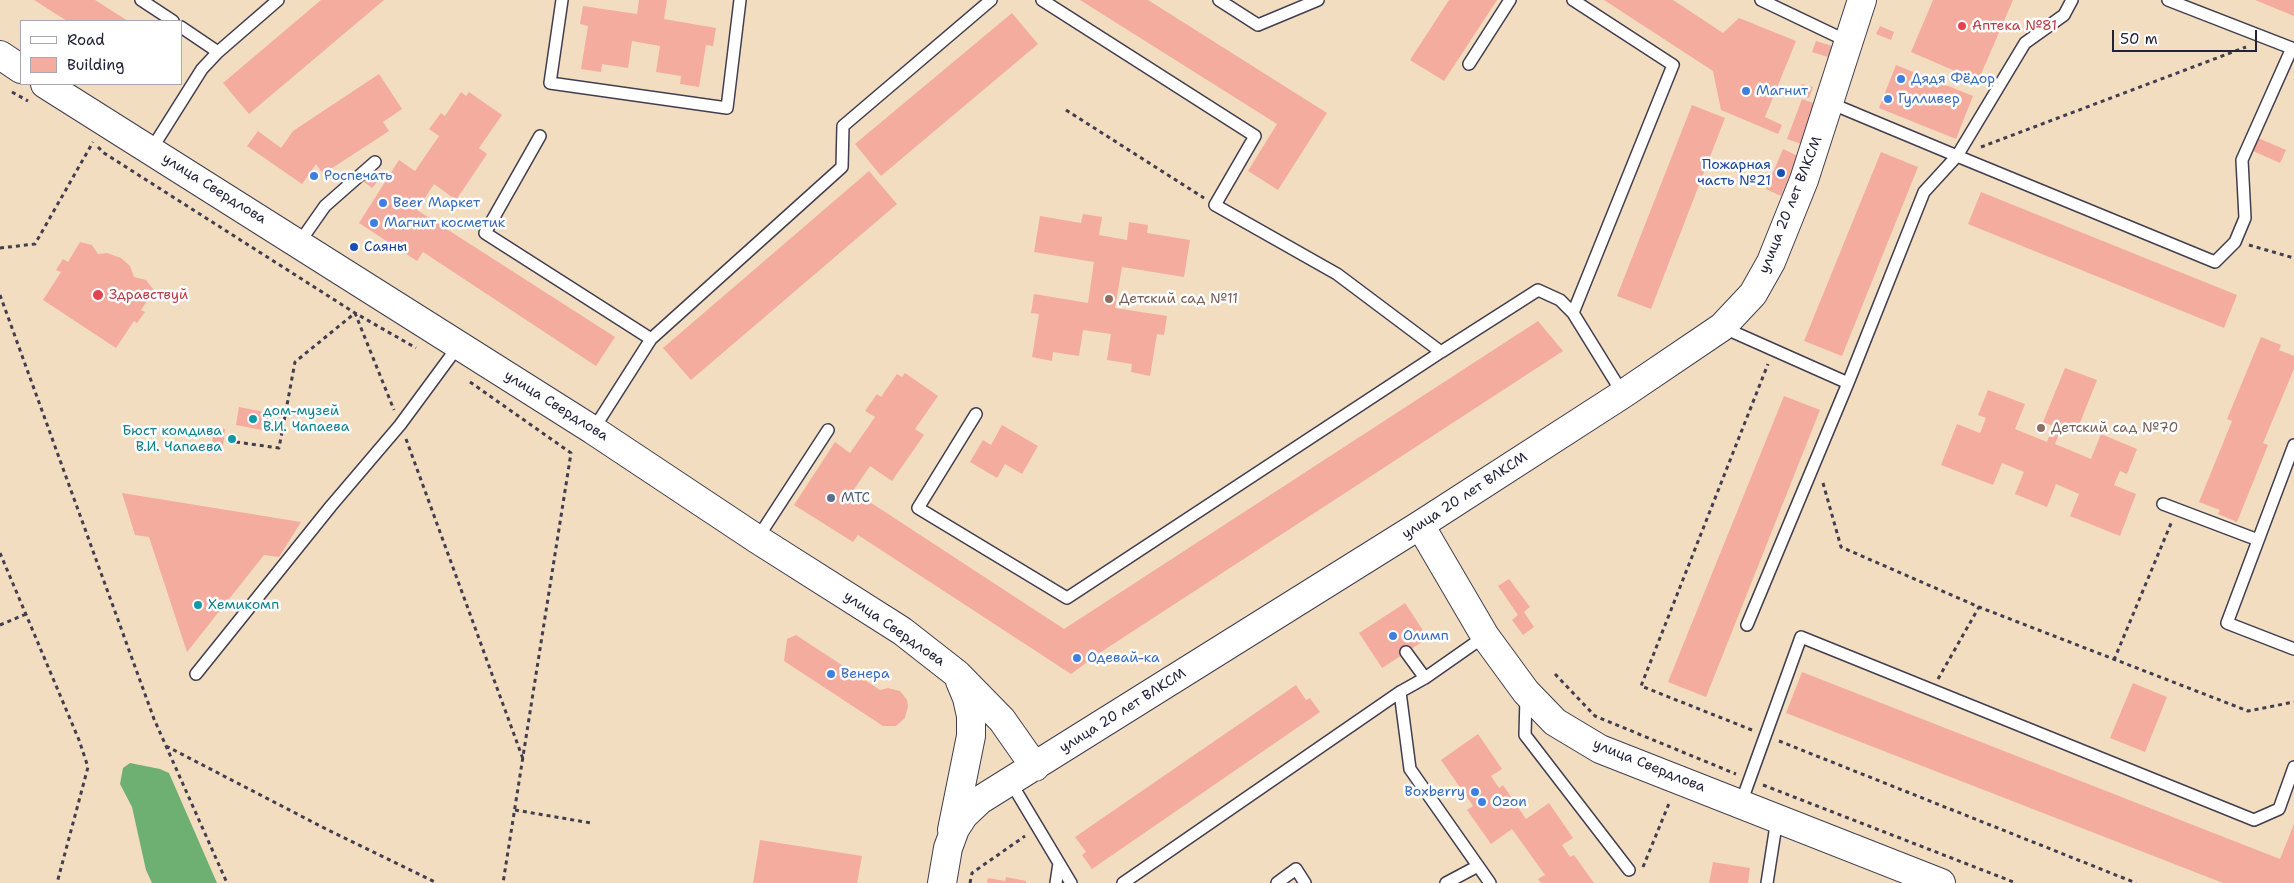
<!DOCTYPE html>
<html>
<head>
<meta charset="utf-8">
<style>
	body { margin:0 }
	#map { position:relative; width:2294px; height:883px; overflow:hidden; background:#f3ddc0; font-family:"Shantell Sans",sans-serif }
	canvas { display:block }
	.legend { position:absolute; left:20px; top:20px; width:162px; height:65px; box-sizing:border-box; background:#fff; border:1px solid #a7a7b1; margin:0; padding:6px 9px; list-style:none; font-size:15px; color:#22223b }
	.legend li { display:flex; align-items:center; gap:10px; height:25px }
	.legend b { width:25px; border:1px solid #a7a7b1 }
	.scale { position:absolute; left:2112px; top:30px; width:145px; height:22px; box-sizing:border-box; border:2px solid #22223b; border-top:0; padding-left:6px; font-size:15px; line-height:18px; white-space:nowrap; color:#22223b; -webkit-text-stroke:4px #fff; paint-order:stroke }
</style>
</head>
<body>
<div id="map">
<canvas width="2294" height="883"></canvas>
<ul class="legend">
<li><b style="height:6px;background:#fff"></b>Road</li>
<li><b style="height:14px;background:#f3ac9e"></b>Building</li>
</ul>
<div class="scale">50 m</div>
</div>
<script>
const g = document.querySelector('canvas').getContext('2d');
g.lineJoin = 'round';
function paint(path, color) {
  g.fillStyle = color;
  g.fill(path, 'evenodd');
}
function toPath(rows) {
  const path = new Path2D();
  for (const r of rows) {
    path.moveTo(r[0], r[1]);
    for (let i = 2; i < r.length; i += 2) path.lineTo(r[i], r[i + 1]);
  }
  return path;
}
function stroke(path, color, width, dash) {
  g.strokeStyle = color;
  g.lineWidth = width;
  g.lineCap = dash ? 'butt' : 'round';
  g.setLineDash(dash || []);
  g.stroke(path);
}
function drawText(font, color, halo, rows, align = 'center') {
  g.font = font + ' "Shantell Sans",sans-serif';
  g.lineWidth = 5;
  g.setLineDash([]);
  g.textBaseline = 'middle';
  g.strokeStyle = halo;
  g.fillStyle = color;
  for (const [text, x, y, turn = 0] of rows) {
    g.save();
    g.translate(x, y);
    g.rotate((+turn || 0) * Math.PI / 180);
    g.textAlign = isNaN(turn) ? turn : align;
    if (halo) g.strokeText(text, 0, 0);
    g.fillText(text, 0, 0);
    g.restore();
  }
}
const forest = toPath([
	[130,763,160,769,169,773,217,883,152,883,146,870,132,807,120,784,123,768]
]);
const building = toPath([
	[34,0,95,0,128,21,67,21],
	[321,0,384,0,249,114,223,83],
	[639,0,667,0,664,19,716,28,713,46,706,45,699,87,680,84,681,76,656,72,660,46,632,41,628,68,602,64,601,72,581,69,588,26,580,24,583,6,637,14],
	[1080,0,1148,0,1327,113,1278,190,1248,171,1277,124],
	[1449,0,1497,0,1444,81,1410,60],
	[1604,0,1673,0,1723,33,1739,18,1796,41,1765,117,1782,125,1778,134,1721,110,1713,71],
	[1933,0,2013,0,1978,81,1911,52],
	[2255,0,2294,0,2294,16],
	[1012,13,1038,44,881,176,855,144],
	[1880,26,1894,32,1891,40,1876,34],
	[1816,41,1832,46,1828,57,1812,52],
	[1896,65,1973,96,1956,139,1879,108],
	[379,74,402,109,383,122,389,131,323,174,316,164,302,184,247,146,258,131,281,148,293,131],
	[1802,84,1813,87,1809,98,1799,95],
	[461,92,466,96,469,92,502,115,479,148,487,154,456,200,434,184,417,210,615,337,596,366,423,252,417,261,359,223,399,160,415,171,439,136,429,129,441,113,445,116],
	[1802,99,1819,105,1804,145,1787,139],
	[1692,105,1725,118,1651,309,1617,296],
	[2258,138,2286,150,2280,163,2253,151],
	[1783,149,1798,156,1781,196,1766,189],
	[1881,152,1918,167,1842,356,1804,341],
	[869,171,897,204,691,380,663,348],
	[369,174,378,181,372,188,363,181],
	[1981,192,2237,295,2224,328,1968,224],
	[1083,214,1102,217,1099,235,1127,240,1129,222,1148,225,1147,233,1190,240,1184,277,1122,267,1115,308,1167,316,1164,335,1157,334,1150,376,1131,372,1132,364,1107,360,1111,334,1083,330,1079,356,1053,352,1052,361,1032,357,1039,314,1031,313,1034,294,1088,303,1094,262,1034,252,1040,216,1081,223],
	[80,242,92,245,98,254,107,253,121,258,130,266,134,277,146,280,154,290,141,310,145,312,137,323,134,321,116,348,43,300,61,272,56,270,63,259,68,262],
	[1538,321,1563,351,1101,652,1071,674,858,535,853,542,794,505,835,442,850,453,875,417,865,411,877,394,881,397,897,374,902,377,905,373,938,396,915,429,924,435,892,481,870,466,853,491,1064,629],
	[2261,337,2281,345,2279,350,2294,356,2294,369,2263,443,2268,445,2237,522,2218,514,2220,510,2199,502,2232,421,2227,419],
	[2065,368,2097,380,2075,435,2061,429,2055,444,2091,459,2101,434,2137,449,2127,474,2120,471,2114,485,2136,494,2120,536,2070,516,2079,494,2056,484,2047,507,2015,494,2024,472,2002,463,1993,485,1941,465,1957,424,1980,433,1986,418,1978,415,1988,390,2025,404,2015,429,2047,442,2053,426,2043,422],
	[1784,396,1820,410,1706,697,1668,682],
	[239,407,270,413,267,431,236,425],
	[1002,425,1038,446,1022,474,1005,464,997,478,970,462,983,440,991,445],
	[214,428,225,429,223,446,212,445],
	[122,493,301,522,279,557,264,555,187,652,149,537,135,535],
	[1509,579,1530,607,1524,612,1534,627,1523,635,1512,620,1518,615,1498,586],
	[1405,603,1428,638,1382,668,1359,633],
	[796,635,880,690,888,688,900,691,907,700,908,706,905,718,896,726,883,726,784,661,787,639],
	[1802,672,2280,859,2294,824,2294,883,2223,883,1786,713],
	[2133,683,2167,697,2145,752,2110,738],
	[1296,685,1306,700,1310,698,1320,712,1092,869,1082,855,1086,852,1075,837],
	[1478,734,1502,769,1491,776,1499,788,1503,785,1526,819,1549,803,1573,838,1562,845,1570,857,1574,855,1594,883,1541,883,1538,879,1545,875,1512,829,1491,844,1467,810,1473,806,1441,760],
	[760,840,862,856,857,883,753,883],
	[1713,862,1750,868,1748,883,1709,883],
	[1006,877,1026,881,1026,883,987,883,988,878,1005,881]
]);
const path = toPath([
	[12,92,28,101],
	[1066,110,1204,198],
	[98,147,104,153,355,313,416,348],
	[1981,147,2246,47],
	[2249,245,2294,258],
	[0,248,35,244,93,142],
	[0,295,154,719,227,883],
	[470,382,571,453,503,883],
	[406,439,523,759],
	[236,442,279,448,295,362,355,313,394,410],
	[1823,483,1841,547,1979,607,2248,711,2294,702],
	[0,553,79,740,88,767,57,883],
	[0,625,26,614],
	[2114,660,2172,521],
	[1555,674,1595,716,1736,774],
	[1938,679,1979,607],
	[1752,730,1641,686,1768,364],
	[1779,741,2136,883],
	[166,746,328,830,437,883],
	[1763,785,2016,883],
	[515,810,591,823],
	[1643,867,1670,801],
	[970,883,972,873,1025,836]
]);
const service = toPath([
	[141,0,173,21],
	[562,0,550,83,727,108,740,0],
	[1219,0,1258,25,1318,0],
	[1573,0,1673,65,1573,313,1623,394],
	[1761,0,1849,42],
	[2168,0,2294,49],
	[181,27,218,52],
	[1469,64,1510,0],
	[1830,103,1957,156,2025,43,2064,15,2072,0],
	[540,136,485,233,651,339],
	[151,150,202,69,218,52,278,0],
	[299,243,325,206,375,162],
	[1722,327,1848,383],
	[1441,352,1538,290,1560,300,1573,313],
	[976,414,918,508,1067,598,1441,352,1337,274,1215,205,1255,136,1042,0],
	[593,430,651,339,842,167,843,126,991,0],
	[2294,445,2227,623,2294,649],
	[2163,504,2258,540],
	[757,539,828,430],
	[1747,625,1848,383,1924,192,1957,156,2215,262,2235,242,2245,218,2242,160,2292,48],
	[1406,652,1425,678],
	[196,674,331,506,400,425,459,345],
	[1400,692,1410,769,1490,883],
	[1526,697,1525,735,1629,870],
	[1010,781,1071,883],
	[1741,803,1801,637,2254,820,2279,809,2294,767],
	[1056,883,1059,863],
	[1123,883,1400,692,1425,678,1485,636],
	[1277,883,1296,869,1305,883],
	[1446,883,1478,866],
	[1767,883,1777,819]
]);
const tertiary = toPath([
	[0,55,21,69],
	[45,84,593,430,757,539,902,631,957,674,1002,720,1035,767],
	[1420,525,1485,636,1526,692,1555,722,1600,749,1941,883],
	[952,830,971,736,971,716,967,698,960,681],
	[942,883,948,848,955,829,964,815,980,800,1420,525,1623,394,1722,327,1753,294,1771,262,1804,180,1862,0]
]);
const markers = [
	[1962,26,5,"#e0444e"],
	[1901,79,5,"#3f7fe0"],
	[1746,91,5,"#3f7fe0"],
	[1888,99,5,"#3f7fe0"],
	[1781,173,5,"#1a4fb4"],
	[314,176,5,"#3f7fe0"],
	[383,203,5,"#3f7fe0"],
	[374,223,5,"#3f7fe0"],
	[354,247,5,"#1a4fb4"],
	[98,295,6,"#e0444e"],
	[1109,299,5,"#8d6e63"],
	[253,419,5,"#0f9aa8"],
	[2041,428,5,"#8d6e63"],
	[232,439,5,"#0f9aa8"],
	[831,498,5,"#5c6f8a"],
	[198,605,5,"#0f9aa8"],
	[1393,636,5,"#3f7fe0"],
	[1077,658,5,"#3f7fe0"],
	[831,674,5,"#3f7fe0"],
	[1475,792,5,"#3f7fe0"],
	[1482,802,5,"#3f7fe0"]
];
const healthNames = [
	["Аптека №81",1972,26],
	["Здравствуй",109,295]
];
const shopNames = [
	["Дядя Фёдор",1911,79],
	["Магнит",1756,91],
	["Гулливер",1898,99],
	["Роспечать",324,176],
	["Beer Маркет",393,203],
	["Магнит косметик",384,223],
	["Олимп",1403,636],
	["Одевай-ка",1087,658],
	["Венера",841,674],
	["Boxberry",1465,792,"right"],
	["Ozon",1492,802]
];
const transitNames = [
	["Пожарная",1771,165],
	["часть №21",1771,181],
	["Саяны",364,247,"left"]
];
const streetNames = [
	["улица Свердлова",214,189,32],
	["улица 20 лет ВЛКСМ",1791,205,-68],
	["улица Свердлова",556,406,32],
	["улица 20 лет ВЛКСМ",1465,496,-33],
	["улица Свердлова",894,629,35],
	["улица 20 лет ВЛКСМ",1123,711,-32],
	["улица Свердлова",1649,766,22]
];
const educationNames = [
	["Детский сад №11",1119,299],
	["Детский сад №70",2051,428]
];
const cultureNames = [
	["дом-музей",263,411],
	["В.И. Чапаева",263,427],
	["Бюст комдива",222,431,"right"],
	["В.И. Чапаева",222,447,"right"],
	["Хемикомп",208,605]
];
const serviceNames = [
	["МТС",841,498]
];
paint(forest, '#6eb072');
paint(building, '#f3ac9e');
stroke(service, '#413e4f', 14);
stroke(tertiary, '#413e4f', 30);
stroke(path, '#413e4f', 3, [4, 4]);
stroke(service, '#fff', 11);
stroke(tertiary, '#fff', 28);
for (const [x, y, r, color] of markers) {
  const dot = new Path2D();
  dot.arc(x, y, r, 0, 2 * Math.PI);
  g.fillStyle = color;
  g.fill(dot);
  stroke(dot, '#fff', 2);
}
drawText('14px', '#be3a42', '#fff', healthNames, 'left');
drawText('14px', '#366cbe', '#fff', shopNames, 'left');
drawText('14px', '#164399', '#fff', transitNames, 'right');
drawText('14px', '#22223b', '#fff', streetNames);
drawText('14px', '#785e54', '#fff', educationNames, 'left');
drawText('14px', '#0d838f', '#fff', cultureNames, 'left');
drawText('14px', '#4e5e75', '#fff', serviceNames, 'left');
</script>
</body>
</html>
